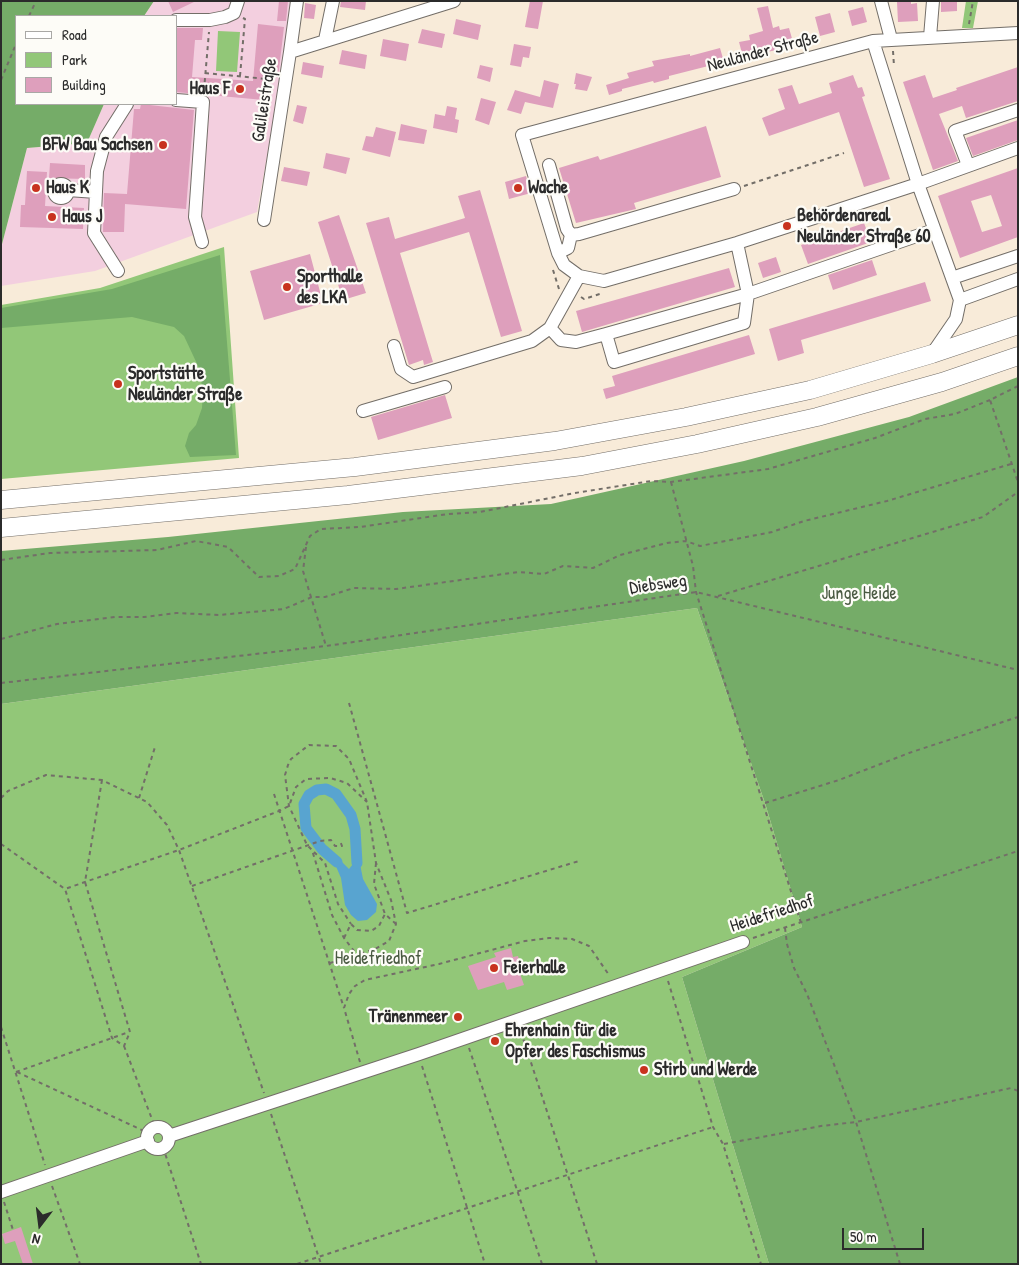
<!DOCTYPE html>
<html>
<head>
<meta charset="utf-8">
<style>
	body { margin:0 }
	#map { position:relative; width:1019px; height:1265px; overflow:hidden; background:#f8ebd9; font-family:"Patrick Hand",sans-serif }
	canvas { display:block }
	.frame { position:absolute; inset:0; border:2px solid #2b2b2b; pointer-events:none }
	.legend { position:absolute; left:15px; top:15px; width:162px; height:90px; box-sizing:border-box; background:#fdfcf7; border:1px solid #a9a8a5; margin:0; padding:6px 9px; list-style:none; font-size:15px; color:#2b2b2b }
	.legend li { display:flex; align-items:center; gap:10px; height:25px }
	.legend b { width:25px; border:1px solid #a9a8a5 }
	.north { position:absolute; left:15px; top:1200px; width:50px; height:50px; -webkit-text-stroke:4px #fdfcf7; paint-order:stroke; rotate:195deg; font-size:14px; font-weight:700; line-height:20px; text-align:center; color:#2b2b2b }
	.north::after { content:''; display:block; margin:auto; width:18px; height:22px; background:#2b2b2b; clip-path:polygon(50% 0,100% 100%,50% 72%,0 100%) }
	.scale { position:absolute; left:842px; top:1228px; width:82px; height:22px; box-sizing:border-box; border:2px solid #2b2b2b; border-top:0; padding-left:6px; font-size:15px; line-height:18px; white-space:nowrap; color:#2b2b2b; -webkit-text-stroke:4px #fdfcf7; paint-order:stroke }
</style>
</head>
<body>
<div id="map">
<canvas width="1019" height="1265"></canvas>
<div class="frame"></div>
<ul class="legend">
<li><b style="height:6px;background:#fff"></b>Road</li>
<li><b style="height:14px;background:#92c778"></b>Park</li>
<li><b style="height:14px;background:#de9fbc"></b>Building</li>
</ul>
<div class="north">N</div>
<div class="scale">50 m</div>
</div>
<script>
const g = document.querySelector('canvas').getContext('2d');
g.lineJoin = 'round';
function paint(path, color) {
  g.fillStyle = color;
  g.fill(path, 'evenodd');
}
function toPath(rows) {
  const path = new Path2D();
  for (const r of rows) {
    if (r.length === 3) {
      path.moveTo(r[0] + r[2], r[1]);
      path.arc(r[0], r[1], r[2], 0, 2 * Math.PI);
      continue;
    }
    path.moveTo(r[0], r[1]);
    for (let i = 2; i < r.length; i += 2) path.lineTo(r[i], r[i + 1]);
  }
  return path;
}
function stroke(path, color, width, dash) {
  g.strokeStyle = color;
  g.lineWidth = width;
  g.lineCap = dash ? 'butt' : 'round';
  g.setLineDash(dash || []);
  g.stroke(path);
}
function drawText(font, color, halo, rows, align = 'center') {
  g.font = font + ' "Patrick Hand",sans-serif';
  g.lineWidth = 4.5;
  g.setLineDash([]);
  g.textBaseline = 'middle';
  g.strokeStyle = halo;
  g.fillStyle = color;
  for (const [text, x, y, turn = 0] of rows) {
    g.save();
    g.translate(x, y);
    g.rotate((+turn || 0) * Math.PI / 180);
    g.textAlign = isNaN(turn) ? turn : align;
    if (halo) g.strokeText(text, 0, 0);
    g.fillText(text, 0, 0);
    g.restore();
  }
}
const built = toPath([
	[154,1,291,1,283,67,257,212,95,271,1,286,1,248,27,148,87,143,104,104,176,104,176,16,144,16]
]);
const green = toPath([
	[966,1,978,1,973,28,962,28],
	[218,31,240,32,237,72,216,71],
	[224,247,239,458,1,479,1,305,100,288],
	[697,608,765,803,802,927,682,977,769,1264,1,1264,1,704]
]);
const forest = toPath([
	[1,1,154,1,144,16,16,16,16,104,104,104,87,143,27,148,1,248],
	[220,255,236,455,190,457,185,446,189,433,196,425,202,408,203,392,199,368,184,336,174,327,132,317,1,328,1,308,112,289],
	[1018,377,1018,1264,769,1264,682,977,802,927,765,803,697,608,1,704,1,551,168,537,403,512,551,504,744,461,909,417]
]);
const water = toPath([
	[341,861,349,869,353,864,360,864,363,879,377,904,376,912,367,920,358,921,351,915,345,905,341,878,335,864]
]);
const canal = toPath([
	[337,862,322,849,306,828,304,804,309,795,317,790,326,789,336,794,351,815,355,829,357,863]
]);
const building = toPath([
	[168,1,196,1,173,12],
	[279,1,288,1,286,21,277,21],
	[341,1,366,1,365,10,340,7],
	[530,1,543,1,538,29,525,27],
	[911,1,911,4,917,3,918,21,898,22,897,2],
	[941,1,957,1,957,11,941,12],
	[305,3,316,5,314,19,304,18],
	[768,6,773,28,779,26,780,30,789,28,793,42,790,43,791,47,743,57,739,42,750,40,749,35,763,31,757,8],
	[863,7,867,22,852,26,848,11],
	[830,13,835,32,820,36,815,17],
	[456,19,481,25,478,40,453,34],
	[258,24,284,27,278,78,266,77,264,100,176,92,177,28,203,28,202,40,195,40,192,77,253,81],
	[422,29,445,34,442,48,418,43],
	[383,39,409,44,406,61,380,56],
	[514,44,531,47,529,58,523,57,521,67,510,65],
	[720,48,724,62,669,76,669,79,654,83,653,81,622,89,622,91,609,95,606,85,629,78,627,73,654,66,652,61,690,54,690,56],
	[342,50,367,55,365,69,339,64],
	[303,62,324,66,322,78,301,74],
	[480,65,493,68,490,82,477,78],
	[1018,67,1018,101,966,118,962,106,939,114,958,161,933,170,903,82,925,75,933,98,957,90,956,88],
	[576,73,592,77,587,91,575,89,576,84,574,84],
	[853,75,858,88,862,87,865,96,862,97,890,179,864,187,839,112,769,136,762,118,785,109,778,89,792,85,799,104,832,93,829,83],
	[544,80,559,84,553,108,525,102,521,114,507,110,515,90,540,97],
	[481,98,496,102,489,125,475,120],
	[141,104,194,110,186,209,125,204,124,232,103,232,104,193,127,194,134,109,140,109],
	[297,105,307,107,303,124,293,121],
	[447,106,457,108,455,119,459,120,457,133,433,128,435,114,445,116],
	[1018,120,1018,140,973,156,966,138],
	[401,124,427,130,424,144,398,140],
	[706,126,721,177,634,203,636,209,576,223,559,168,598,156,600,160,619,154],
	[376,127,396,132,390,157,362,150,366,136,373,137],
	[326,153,350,158,346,174,323,168],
	[50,163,85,165,85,179,49,178],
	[284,167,310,172,307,186,281,181],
	[1018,168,1018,237,960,258,938,196],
	[991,195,1002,226,982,232,971,201],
	[27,171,47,172,45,206,84,208,83,229,20,227,21,205,25,205],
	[526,176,531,193,509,199,505,182],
	[480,190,522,331,501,337,469,232,400,253,433,362,424,365,423,360,409,365,366,223,389,217,395,239,465,218,458,196],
	[339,215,366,293,343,300,318,222],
	[864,223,871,242,808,264,801,245],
	[310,254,323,303,264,320,250,271],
	[776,257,781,272,763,278,758,263],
	[872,260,877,275,833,290,828,275],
	[729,268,735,287,582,332,576,311],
	[925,282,931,301,801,340,804,353,778,361,769,329],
	[749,335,755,354,606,399,603,389,615,386,612,376],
	[445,395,452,418,378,440,371,417],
	[511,948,513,957,518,956,520,964,517,965,524,985,507,990,504,982,478,990,468,966,496,957,494,953],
	[21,1227,33,1264,23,1264,15,1241,5,1244,2,1234]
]);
const path = toPath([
	[29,16,36,1],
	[969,24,973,1],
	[893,51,894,66],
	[205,73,267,79],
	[240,76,245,19,243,18],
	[1,80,16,44],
	[204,90,209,32],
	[744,186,844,153],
	[553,270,559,289],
	[581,297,584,299,603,293],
	[1018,386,990,400,1018,482],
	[671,482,693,566,696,592,801,923],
	[306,547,303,571,326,646],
	[1,560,50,553,157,550,196,541,228,547,259,577,279,576,295,569,310,536,321,529,360,527,448,514,480,512,575,493,651,481,671,482,768,469,875,438,925,419,955,414,990,400],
	[718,596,983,517,1018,492],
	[1,639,57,624,115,617,144,617,176,613,219,615,284,609,312,597,325,597,354,588,396,589,518,572,544,574,563,566,593,568,620,555,667,543,686,541,700,546,772,532,804,521,887,501,1011,464],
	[1,683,326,646,696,592,1018,670],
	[349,703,407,913,579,861],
	[102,780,85,882,130,1032,124,1046,112,1038,65,889,85,882,179,850,279,811,289,806,296,787,306,779,330,778,347,783,367,802],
	[274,794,344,1008],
	[1,798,8,791,46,775,102,780,147,802,167,825,179,850,264,1093],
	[139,798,155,747],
	[765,803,839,780,909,753,1018,717],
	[1,844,65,889],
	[314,852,325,863,338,904,351,924],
	[376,863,374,884,385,914,396,924],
	[192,886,320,841,331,840,335,846,342,846,340,841],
	[785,928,787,944,794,968,807,994,856,1122,900,1264],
	[344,938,351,924,357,930,371,931,379,926,385,914],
	[753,938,1018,851],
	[330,963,357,955,375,949,389,941,396,924,391,900,376,863,367,802,349,759,336,746,309,745,291,759,288,765,285,775,289,806,307,845,312,850,332,915,344,938,357,955],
	[668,981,713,1127,723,1144,761,1264],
	[1,1027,45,1165],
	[521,1032,597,1264],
	[124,1046,155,1127],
	[469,1048,542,1264],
	[360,1062,344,1008,349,994,355,986,365,980,439,964,525,941,549,938,572,939,589,946,609,975],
	[422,1066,485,1264],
	[16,1072,129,1032],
	[17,1072,144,1131],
	[271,1114,321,1264],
	[724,1144,821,1126,856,1122,1011,1088,1018,1091],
	[163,1147,201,1264],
	[52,1186,80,1264],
	[4,1202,13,1230],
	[297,1264,713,1127]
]);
const minor = toPath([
	[881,1,891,39],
	[176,20,210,20,225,17,234,13,238,1],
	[930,37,933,1],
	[325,40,333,1],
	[873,41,918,184,960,300,956,319,932,354],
	[290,52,297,1],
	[176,100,203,102,195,217,202,242],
	[549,165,567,229,571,235,579,234,734,189],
	[968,165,955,131,1018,110],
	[61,191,7],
	[68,190,96,192],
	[264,220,290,52,454,1],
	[737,243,748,294,934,230],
	[558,253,568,248,571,235],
	[118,271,94,233,97,171,106,137,127,104],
	[579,276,604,281,737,243,918,184,1018,148],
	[952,278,1018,256],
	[960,300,1018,279],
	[550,328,561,340,576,342,606,334,748,294,744,323,614,362,606,334],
	[394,346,401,369,413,377,532,341,550,328,579,276,564,265,558,253,522,135,873,41,1018,33],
	[363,411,445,387],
	[158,1138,11],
	[169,1136,419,1054,743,942],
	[1,1192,148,1141]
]);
const highway = toPath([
	[1,500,355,467,555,441,686,417,810,390,932,354,1018,325],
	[1,528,348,495,582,466,697,444,817,417,942,382,1018,356]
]);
const markers = [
	[240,89,5,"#c8321e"],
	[163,145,5,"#c8321e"],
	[36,188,5,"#c8321e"],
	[518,188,5,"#c8321e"],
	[52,217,5,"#c8321e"],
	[787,226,5,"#c8321e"],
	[287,287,5,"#c8321e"],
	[118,384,5,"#c8321e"],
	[494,968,5,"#c8321e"],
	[458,1017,5,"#c8321e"],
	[495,1041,5,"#c8321e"],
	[644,1070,5,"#c8321e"]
];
const streetNames = [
	["Neuländer Straße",763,52,-15],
	["Galileistraße",265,100,-81],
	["Diebsweg",658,585,-8],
	["Heidefriedhof",772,914,-18]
];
const poiNames = [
	["Haus F",230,89,"right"],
	["BFW Bau Sachsen",153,145,"right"],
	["Haus K",46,188],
	["Wache",528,188],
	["Behördenareal",797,216],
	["Neuländer Straße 60",797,237],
	["Haus J",62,217],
	["Sporthalle",297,277],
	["des LKA",297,298],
	["Sportstätte",128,374],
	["Neuländer Straße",128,395],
	["Feierhalle",504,968],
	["Tränenmeer",448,1017,"right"],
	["Ehrenhain für die",505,1031],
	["Opfer des Faschismus",505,1052],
	["Stirb und Werde",654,1070]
];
const parkNames = [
	["Junge Heide",859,594],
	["Heidefriedhof",378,959]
];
paint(built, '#f3cfdf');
paint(green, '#92c778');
paint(forest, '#75ac68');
paint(water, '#58a4d0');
stroke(canal, '#58a4d0', 11);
paint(building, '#de9fbc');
stroke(minor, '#736e68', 14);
stroke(highway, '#736e68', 19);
stroke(path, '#736e68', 2, [4, 4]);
stroke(minor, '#fff', 12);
stroke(highway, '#fff', 18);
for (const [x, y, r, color] of markers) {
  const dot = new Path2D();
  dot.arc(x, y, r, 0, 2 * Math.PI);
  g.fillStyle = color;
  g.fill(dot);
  stroke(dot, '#fdfcf7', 2);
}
drawText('18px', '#2b2b2b', '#fdfcf7', streetNames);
drawText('bold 18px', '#2b2b2b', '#fdfcf7', poiNames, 'left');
drawText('18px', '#4a5a42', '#fdfcf7', parkNames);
</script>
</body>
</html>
